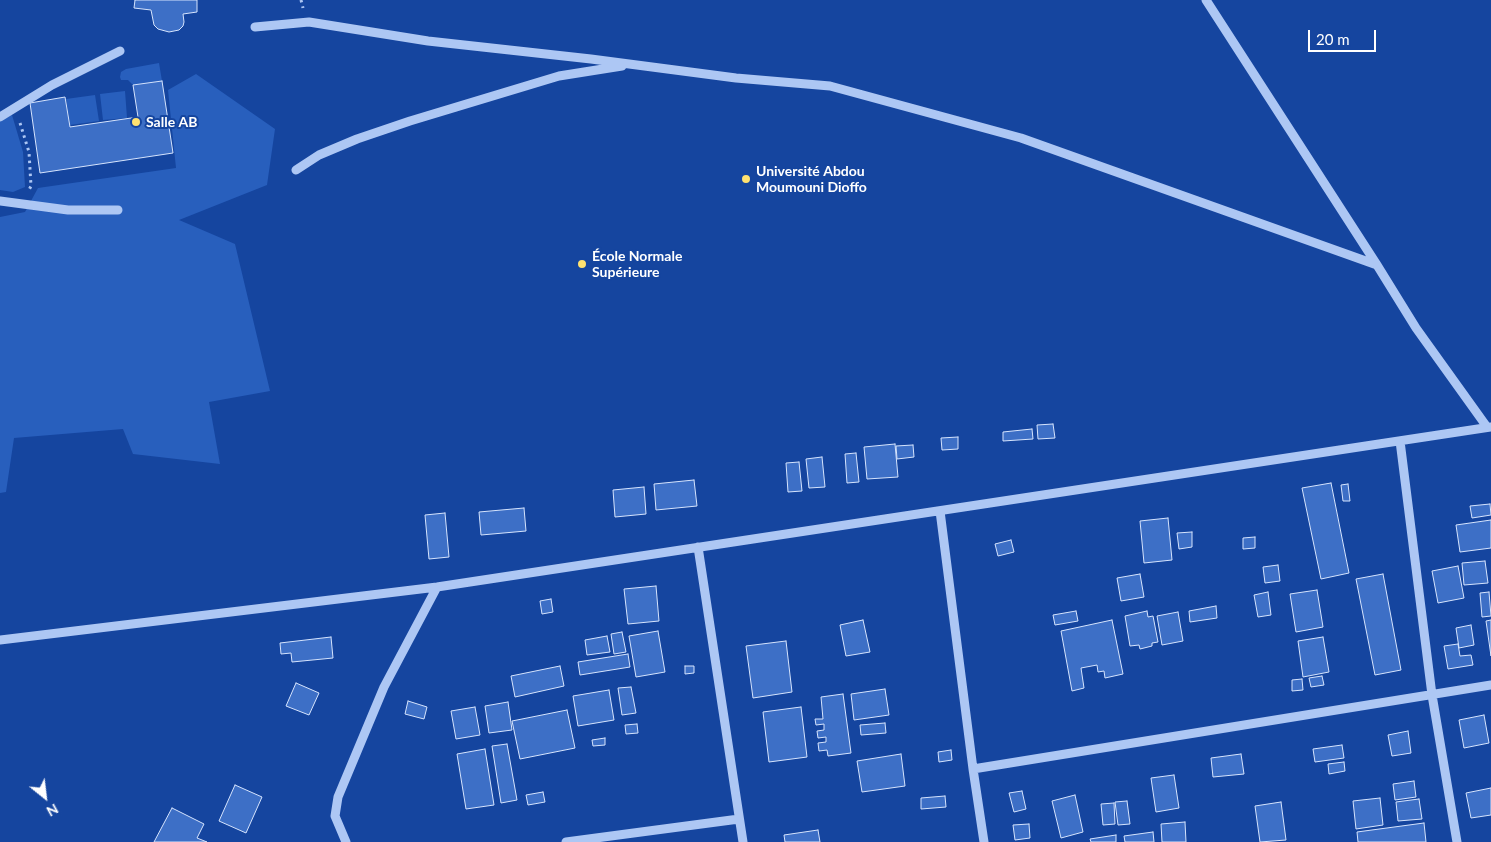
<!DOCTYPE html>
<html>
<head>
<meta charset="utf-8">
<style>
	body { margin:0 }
	#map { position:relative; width:1491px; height:842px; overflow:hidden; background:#15459f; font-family:Lato,sans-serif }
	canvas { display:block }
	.north { position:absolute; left:20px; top:772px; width:50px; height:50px; -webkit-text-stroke:4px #15459f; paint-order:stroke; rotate:151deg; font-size:14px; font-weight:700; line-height:20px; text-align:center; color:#fff }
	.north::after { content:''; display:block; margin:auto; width:18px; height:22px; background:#fff; clip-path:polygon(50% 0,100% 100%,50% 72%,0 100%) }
	.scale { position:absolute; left:1308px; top:30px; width:68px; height:22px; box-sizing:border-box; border:2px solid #fff; border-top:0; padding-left:6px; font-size:15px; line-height:18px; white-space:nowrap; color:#fff; -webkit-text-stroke:4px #15459f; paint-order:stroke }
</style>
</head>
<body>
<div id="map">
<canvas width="1491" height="842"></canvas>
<div class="north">N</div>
<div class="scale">20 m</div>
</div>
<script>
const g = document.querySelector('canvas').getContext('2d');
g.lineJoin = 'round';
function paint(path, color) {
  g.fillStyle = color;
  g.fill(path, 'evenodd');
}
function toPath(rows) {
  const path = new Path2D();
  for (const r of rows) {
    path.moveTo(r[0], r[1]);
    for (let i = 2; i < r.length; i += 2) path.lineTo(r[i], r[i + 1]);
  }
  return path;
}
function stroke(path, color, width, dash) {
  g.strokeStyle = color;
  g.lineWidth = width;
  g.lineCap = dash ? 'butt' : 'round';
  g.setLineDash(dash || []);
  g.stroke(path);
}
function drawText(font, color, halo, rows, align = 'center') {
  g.font = font + ' Lato,sans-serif';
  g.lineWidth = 4;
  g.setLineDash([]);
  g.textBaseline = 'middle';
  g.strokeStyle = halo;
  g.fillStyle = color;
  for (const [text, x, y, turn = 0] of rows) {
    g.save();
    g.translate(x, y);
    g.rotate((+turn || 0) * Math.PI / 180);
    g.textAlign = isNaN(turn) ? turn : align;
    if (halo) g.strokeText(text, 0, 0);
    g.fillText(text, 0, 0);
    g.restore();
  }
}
const green = toPath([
	[159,63,162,81,133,85,128,80,121,80,120,77,121,72,126,69],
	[196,74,275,129,267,185,179,220,235,244,270,391,209,402,220,464,133,454,123,429,14,438,6,492,0,493,0,217,25,212,38,188,176,168,168,90],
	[125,91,127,118,103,120,100,94],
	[95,95,99,121,70,125,66,99],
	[12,115,23,152,25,187,13,192,0,190,0,121]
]);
const building = toPath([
	[135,0,197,0,197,12,183,14,184,22,183,26,179,30,169,32,158,29,154,25,151,10,134,8,135,0],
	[162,81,173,153,40,173,30,103,65,97,70,127,138,117,133,85,162,81],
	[1053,424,1055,438,1038,439,1037,425,1053,424],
	[1032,429,1033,439,1003,441,1003,432,1032,429],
	[958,437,958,449,942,450,941,438,958,437],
	[895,444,898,477,867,479,864,447,895,444],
	[913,445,914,457,897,459,896,446,913,445],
	[856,453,859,482,847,483,845,454,856,453],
	[822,457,825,487,809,488,806,459,822,457],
	[799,462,802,491,788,492,786,463,799,462],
	[694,480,697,506,656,510,654,484,694,480],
	[1331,483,1349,573,1321,579,1302,488,1331,483],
	[1348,484,1350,501,1343,501,1341,485,1348,484],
	[644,487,646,514,615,517,613,490,644,487],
	[1490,504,1491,515,1472,518,1470,506,1490,504],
	[524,508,526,531,481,535,479,512,524,508],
	[445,513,449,557,429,559,425,515,445,513],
	[1168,518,1172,560,1144,563,1140,521,1168,518],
	[1491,520,1491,548,1460,552,1456,525,1491,520],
	[1192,532,1192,547,1179,549,1177,533,1192,532],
	[1255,537,1255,548,1243,549,1243,538,1255,537],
	[1011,540,1014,552,998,556,995,544,1011,540],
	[1485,561,1488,583,1464,585,1462,563,1485,561],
	[1278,565,1280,581,1265,583,1263,567,1278,565],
	[1458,566,1464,598,1438,603,1432,571,1458,566],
	[1140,574,1144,597,1121,601,1117,578,1140,574],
	[1383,574,1401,670,1375,675,1356,579,1383,574],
	[656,586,659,621,628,624,624,589,656,586],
	[1317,590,1323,627,1296,632,1290,594,1317,590],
	[1268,592,1271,615,1258,617,1254,595,1268,592],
	[1489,592,1491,616,1482,617,1480,593,1489,592],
	[551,599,553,612,542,614,540,601,551,599],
	[1216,606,1217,618,1190,622,1189,611,1216,606],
	[1076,611,1078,621,1055,625,1053,615,1076,611],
	[1147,611,1148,617,1153,616,1158,642,1152,643,1152,646,1140,649,1139,645,1130,646,1125,616,1147,611],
	[1178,612,1183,641,1162,645,1157,616,1178,612],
	[863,620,870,652,846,656,840,625,863,620],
	[1112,620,1123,674,1105,678,1104,671,1098,672,1097,665,1081,668,1084,688,1072,691,1061,631,1112,620],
	[1491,620,1491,656,1486,621,1491,620],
	[1471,625,1474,645,1459,648,1456,628,1471,625],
	[658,631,665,672,636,677,629,636,658,631],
	[622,632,626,652,614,654,611,634,622,632],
	[607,636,610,652,587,655,585,640,607,636],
	[331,637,333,658,292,662,291,653,281,654,280,643,331,637],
	[1323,637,1329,672,1303,677,1298,641,1323,637],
	[786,641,792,692,753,698,746,646,786,641],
	[1458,644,1460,656,1471,655,1473,665,1448,669,1444,646,1458,644],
	[628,654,630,667,580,675,578,662,628,654],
	[560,666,564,686,515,697,511,676,560,666],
	[685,666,694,666,694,673,685,674,685,666],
	[1322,676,1324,685,1311,687,1309,678,1322,676],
	[1302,679,1303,690,1292,691,1292,680,1302,679],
	[296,683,319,693,309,715,286,706,296,683],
	[631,687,636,713,622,715,618,688,631,687],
	[885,689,889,715,854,720,851,694,885,689],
	[609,690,614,720,578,726,573,696,609,690],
	[843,694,851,753,828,756,827,750,819,751,818,743,826,742,826,737,818,738,817,731,824,730,824,724,816,725,815,719,823,719,821,697,843,694],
	[408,701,427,707,424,719,405,714,408,701],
	[508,702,512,730,489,733,485,706,508,702],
	[475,707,480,735,456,739,451,711,475,707],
	[801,707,807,757,769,762,763,712,801,707],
	[567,710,575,748,520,759,512,721,567,710],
	[1484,715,1489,743,1464,748,1459,720,1484,715],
	[885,723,886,733,861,735,860,725,885,723],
	[637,724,638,733,626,734,625,725,637,724],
	[1408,731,1411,753,1392,756,1388,735,1408,731],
	[605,738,605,745,593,746,592,740,605,738],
	[507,744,517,800,501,803,492,746,507,744],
	[1342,745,1344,758,1315,762,1313,749,1342,745],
	[485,749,494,805,466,809,457,754,485,749],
	[951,750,952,760,939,762,938,752,951,750],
	[901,754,905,786,862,792,857,761,901,754],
	[1241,754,1244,774,1213,777,1211,758,1241,754],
	[1344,762,1345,771,1329,774,1328,764,1344,762],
	[1174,775,1179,808,1156,812,1151,778,1174,775],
	[1414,781,1416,797,1395,800,1393,784,1414,781],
	[235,785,262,797,246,833,219,821,235,785],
	[1491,788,1491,815,1471,818,1466,793,1491,788],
	[1022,791,1026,809,1014,812,1009,793,1022,791],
	[543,792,545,802,528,805,526,795,543,792],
	[1075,795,1083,832,1061,838,1052,801,1075,795],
	[945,796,946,807,921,809,921,798,945,796],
	[1380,798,1383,825,1356,829,1353,801,1380,798],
	[1419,799,1422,819,1398,821,1396,802,1419,799],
	[1127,801,1130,824,1118,825,1115,802,1127,801],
	[1281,802,1286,840,1260,842,1255,806,1281,802],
	[1114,803,1115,824,1103,825,1101,804,1114,803],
	[172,808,204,824,197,838,207,842,154,842,172,808],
	[1185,822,1186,842,1162,842,1161,824,1185,822],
	[1424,823,1426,842,1358,842,1357,832,1424,823],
	[1029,824,1030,838,1015,840,1013,825,1029,824],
	[818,830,820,842,785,842,784,835,818,830],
	[1153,832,1154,842,1125,842,1124,836,1153,832],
	[1116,835,1116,842,1091,842,1090,839,1116,835]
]);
const path = toPath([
	[301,0,303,8],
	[20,123,29,152,31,186,29,190]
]);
const minor = toPath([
	[1206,0,1377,265,1416,328,1487,427],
	[255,27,309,22,428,41,591,59,736,78,830,86,1021,138,1377,265],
	[0,117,52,85,120,51],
	[296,170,319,155,357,139,410,121,559,76,622,66],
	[0,201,68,210,118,210],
	[1400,441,1432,695,1457,842],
	[940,511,973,769,984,842],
	[698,547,743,842],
	[0,640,437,587,1491,427],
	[973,769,1491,685],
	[346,842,335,816,338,797,343,785,384,687,437,587],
	[566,842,739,819]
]);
const markers = [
	[136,122,5,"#ffe270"],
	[746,179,5,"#ffe270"],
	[582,264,5,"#ffe270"]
];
const poiNames = [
	["Salle AB",146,122],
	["Université Abdou",756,171],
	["Moumouni Dioffo",756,187],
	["École Normale",592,256],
	["Supérieure",592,272]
];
paint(green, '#285fbd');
paint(building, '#3d6fc6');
stroke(building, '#d6e4fd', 1);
stroke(path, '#adc7f4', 3, [2.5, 4]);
stroke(minor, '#adc7f4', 9);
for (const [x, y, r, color] of markers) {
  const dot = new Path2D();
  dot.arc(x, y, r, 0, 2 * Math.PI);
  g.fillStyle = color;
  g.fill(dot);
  stroke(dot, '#15459f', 2);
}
drawText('bold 14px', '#fff', '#15459f', poiNames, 'left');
</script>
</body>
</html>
